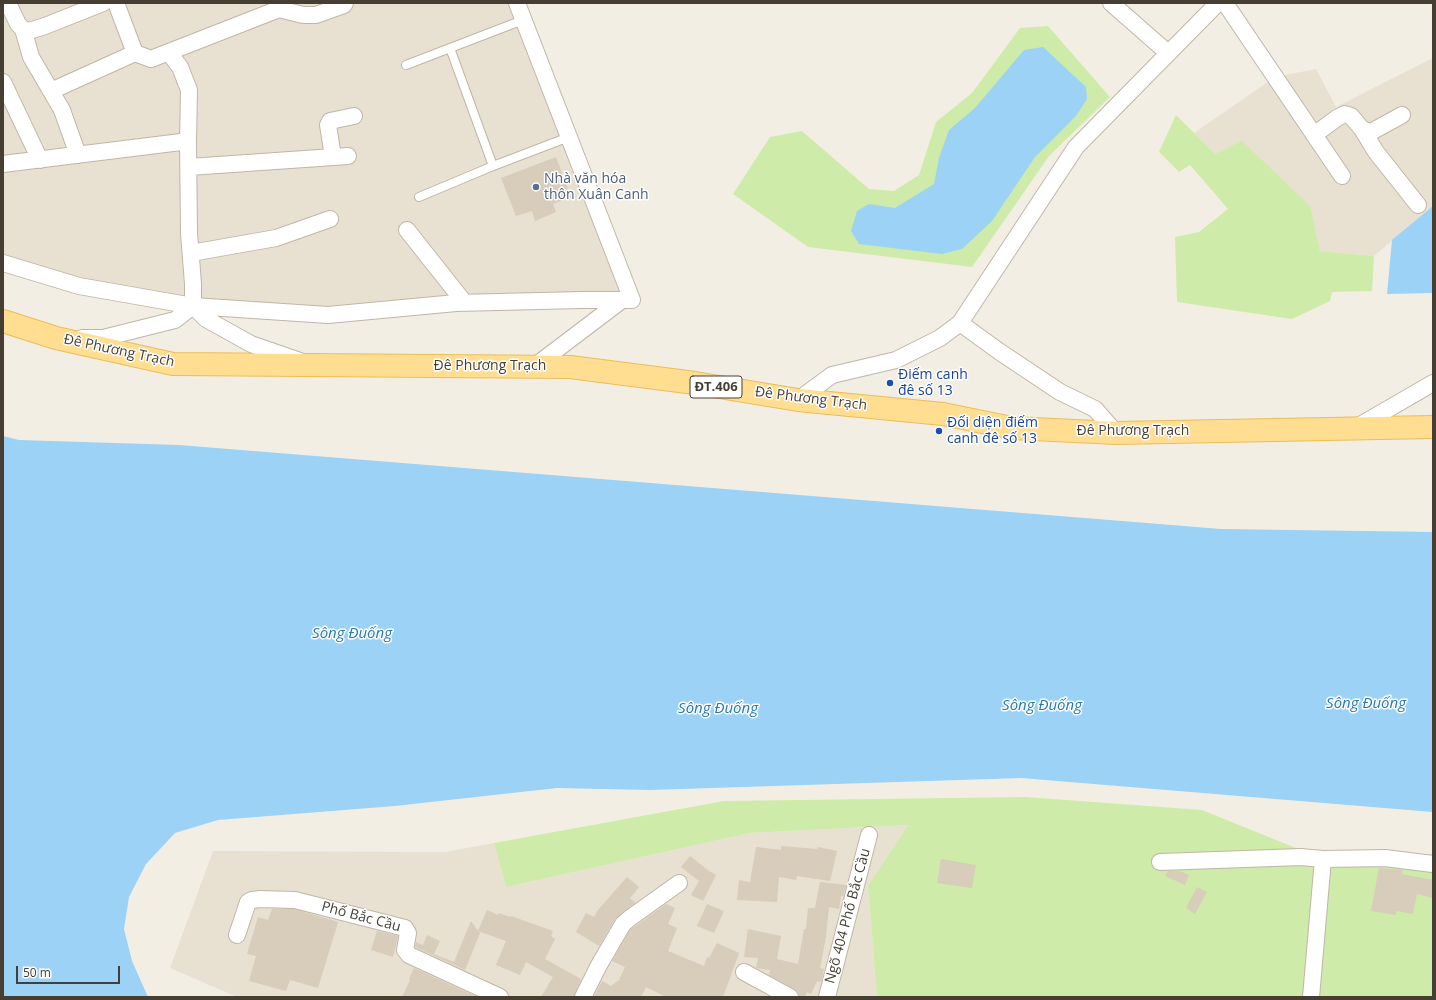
<!DOCTYPE html>
<html>
<head>
<meta charset="utf-8">
<style>
	body { margin:0 }
	#map { position:relative; width:1436px; height:1000px; overflow:hidden; background:#f3eee4; font-family:"Open Sans",sans-serif }
	canvas { display:block }
	.frame { position:absolute; inset:0; border:4px solid #463e33; pointer-events:none }
	.scale { position:absolute; left:16px; top:966px; width:104px; height:18px; box-sizing:border-box; border:2px solid #463e33; border-top:0; padding-left:5px; font-size:12px; line-height:14px; white-space:nowrap; color:#463e33; -webkit-text-stroke:3px #fff; paint-order:stroke }
</style>
</head>
<body>
<div id="map">
<canvas width="1436" height="1000"></canvas>
<div class="frame"></div>
<div class="scale">50 m</div>
</div>
<script>
const g = document.querySelector('canvas').getContext('2d');
g.lineJoin = 'round';
function paint(path, color) {
  g.fillStyle = color;
  g.fill(path, 'evenodd');
}
function toPath(rows) {
  const path = new Path2D();
  for (const r of rows) {
    path.moveTo(r[0], r[1]);
    for (let i = 2; i < r.length; i += 2) path.lineTo(r[i], r[i + 1]);
  }
  return path;
}
function stroke(path, color, width, dash) {
  g.strokeStyle = color;
  g.lineWidth = width;
  g.lineCap = dash ? 'butt' : 'round';
  g.setLineDash(dash || []);
  g.stroke(path);
}
function drawText(font, color, halo, rows, align = 'center') {
  g.font = font + ' "Open Sans",sans-serif';
  g.lineWidth = 3;
  g.setLineDash([]);
  g.textBaseline = 'middle';
  g.strokeStyle = halo;
  g.fillStyle = color;
  for (const [text, x, y, turn = 0] of rows) {
    g.save();
    g.translate(x, y);
    g.rotate((+turn || 0) * Math.PI / 180);
    g.textAlign = isNaN(turn) ? turn : align;
    if (halo) g.strokeText(text, 0, 0);
    g.fillText(text, 0, 0);
    g.restore();
  }
}
const residential = toPath([
	[3,3,514,3,622,300,328,315,193,306,3,261],
	[1433,58,1433,206,1374,256,1320,251,1309,206,1242,142,1215,154,1194,133,1275,77,1316,69,1336,107],
	[908,825,868,886,877,997,237,997,170,968,213,851,445,852,494,843,506,887,750,833]
]);
const green = toPath([
	[1048,26,1110,97,1049,156,972,267,808,247,733,194,770,137,802,131,869,189,894,191,919,175,936,122,972,93,1020,28],
	[1176,115,1215,154,1242,141,1310,206,1320,251,1374,256,1372,291,1332,292,1330,301,1292,319,1177,302,1175,237,1199,232,1228,209,1190,165,1179,172,1159,152],
	[1025,797,1202,810,1323,859,1433,854,1433,997,877,997,868,886,908,825,750,833,506,887,494,843,724,801]
]);
const water = toPath([
	[1043,47,1086,87,1087,99,1076,116,1035,157,992,221,962,249,942,254,859,244,851,231,857,211,869,204,895,208,934,184,939,158,949,130,975,108,1024,50],
	[1433,206,1433,293,1387,294,1392,240],
	[3,436,19,440,179,445,1221,529,1433,532,1433,812,1021,778,650,790,557,788,395,806,218,820,175,833,146,864,129,897,124,929,132,961,148,997,3,997]
]);
const building = toPath([
	[556,157,571,197,553,204,556,212,535,221,532,211,516,216,501,178],
	[781,846,817,849,818,847,837,851,830,881,797,876,796,880,779,877,777,902,737,900,739,880,750,882,756,847,781,850],
	[690,856,709,871,716,875,703,901,691,895,699,881,681,867],
	[941,859,976,865,972,888,937,883],
	[1379,868,1403,870,1402,874,1433,880,1433,898,1417,894,1413,914,1396,911,1396,915,1371,911],
	[1168,871,1180,871,1189,875,1185,885,1165,876],
	[627,877,639,887,630,898,635,903,615,919,599,946,576,932,586,913,594,917,598,910],
	[820,882,846,885,846,887,843,896,841,896,839,909,829,907,826,937,820,968,824,969,821,982,817,981,811,994,807,992,805,997,799,997,798,992,795,989,769,975,770,970,756,968,758,958,744,957,748,929,781,936,777,959,798,964,804,929,806,929,808,908,815,908],
	[1197,887,1207,892,1195,914,1186,908],
	[666,904,675,908,668,924,677,928,668,951,704,966,707,957,709,958,717,943,739,953,723,997,666,997,646,987,641,997,594,997,602,981,611,986,619,980,625,967,612,961,630,930],
	[707,904,724,911,714,933,697,926],
	[272,909,294,909,338,922,318,988,290,980,286,991,249,981,256,956,247,954,258,917,268,920],
	[487,910,498,915,498,913,511,917,511,916,553,931,551,936,555,939,545,959,581,979,574,997,541,997,553,977,526,962,520,975,496,965,506,941,478,931,480,933,465,970,415,947,416,942,423,945,427,935,440,941,434,954,454,962,471,921,478,931],
	[377,931,398,936,393,957,371,950],
	[414,968,477,997,402,997,410,980,409,979]
]);
const service = toPath([
	[406,65,523,20],
	[493,166,569,137],
	[419,197,493,166,450,48]
]);
const minor = toPath([
	[8,3,18,24,23,29,29,31,45,26,103,3],
	[116,3,135,53],
	[1111,3,1168,53],
	[1225,3,1342,176],
	[23,29,31,57,62,110,78,155],
	[169,53,180,67,189,90,188,142],
	[3,82,40,160],
	[51,91,135,53,151,59,279,9,303,15,316,15,344,5,345,3],
	[1362,129,1376,152,1418,205],
	[1314,135,1337,118,1345,114,1351,116,1362,129,1371,132,1402,115],
	[333,157,328,125,330,121,354,116],
	[3,164,181,142,188,142,189,233,193,284,193,306,175,320,103,338,82,338],
	[189,167,348,156],
	[407,230,464,302],
	[191,253,276,238,330,219],
	[3,263,79,286,193,306,328,315,456,303,582,300,632,300,517,3],
	[193,306,206,319,251,344,300,361],
	[960,323,1000,352,1060,392,1095,409,1116,433],
	[535,366,622,300],
	[798,400,832,375,896,360,940,338,960,323,1076,147,1218,3],
	[1357,427,1433,383],
	[1160,862,1301,857,1323,859,1385,858,1433,864],
	[237,935,248,902,252,900,260,899,295,900,405,928,408,933,405,950,409,955,500,997],
	[744,972,790,997],
	[583,997,599,965,623,924,630,918,679,883],
	[827,997,869,835],
	[1311,997,1323,859]
]);
const primary = toPath([
	[3,321,56,338,173,364,570,367,695,383,798,400,943,414,1012,428,1116,433,1433,427]
]);
const markers = [
	[536,187,4,"#5c6f8a"],
	[890,383,4,"#1a4fb4"],
	[939,431,4,"#1a4fb4"]
];
const shields = [
	[716,387,52]
];
const shieldNames = [
	["ĐT.406",716,387]
];
const serviceNames = [
	["Nhà văn hóa",544,179],
	["thôn Xuân Canh",544,195]
];
const streetNames = [
	["Đê Phương Trạch",119,351,12],
	["Đê Phương Trạch",490,366],
	["Đê Phương Trạch",811,399,7],
	["Đê Phương Trạch",1133,431],
	["Ngõ 404 Phố Bắc Cầu",848,916,-75],
	["Phố Bắc Cầu",361,917,15]
];
const transitNames = [
	["Điếm canh",898,375],
	["đê số 13",898,391],
	["Đối diện điếm",947,423],
	["canh đê số 13",947,439]
];
const waterNames = [
	["Sông Đuống",352,634],
	["Sông Đuống",1366,704],
	["Sông Đuống",1042,706],
	["Sông Đuống",718,709]
];
paint(residential, '#e8e0d1');
paint(green, '#ceeba9');
paint(water, '#9bd2f5');
paint(building, '#d8ccbb');
stroke(service, '#bfb6a6', 10);
stroke(minor, '#bfb6a6', 18);
stroke(primary, '#ebbd59', 24);
stroke(service, '#fff', 8);
stroke(minor, '#fff', 16);
stroke(primary, '#ffde91', 22);
for (const [x, y, r, color] of markers) {
  const dot = new Path2D();
  dot.arc(x, y, r, 0, 2 * Math.PI);
  g.fillStyle = color;
  g.fill(dot);
  stroke(dot, '#fff', 1.5);
}
for (const [x, y, w] of shields) {
  const box = new Path2D();
  box.roundRect(x - w / 2, y - 11, w, 22, 3);
  g.fillStyle = '#fff';
  g.fill(box);
  stroke(box, '#463e33', 1);
}
drawText('bold 13px', '#463e33', null, shieldNames);
drawText('14px', '#4e5e75', '#fff', serviceNames, 'left');
drawText('14px', '#463e33', '#fff', streetNames);
drawText('14px', '#164399', '#fff', transitNames, 'left');
drawText('italic 15px', '#2578b0', '#fff', waterNames);
</script>
</body>
</html>
